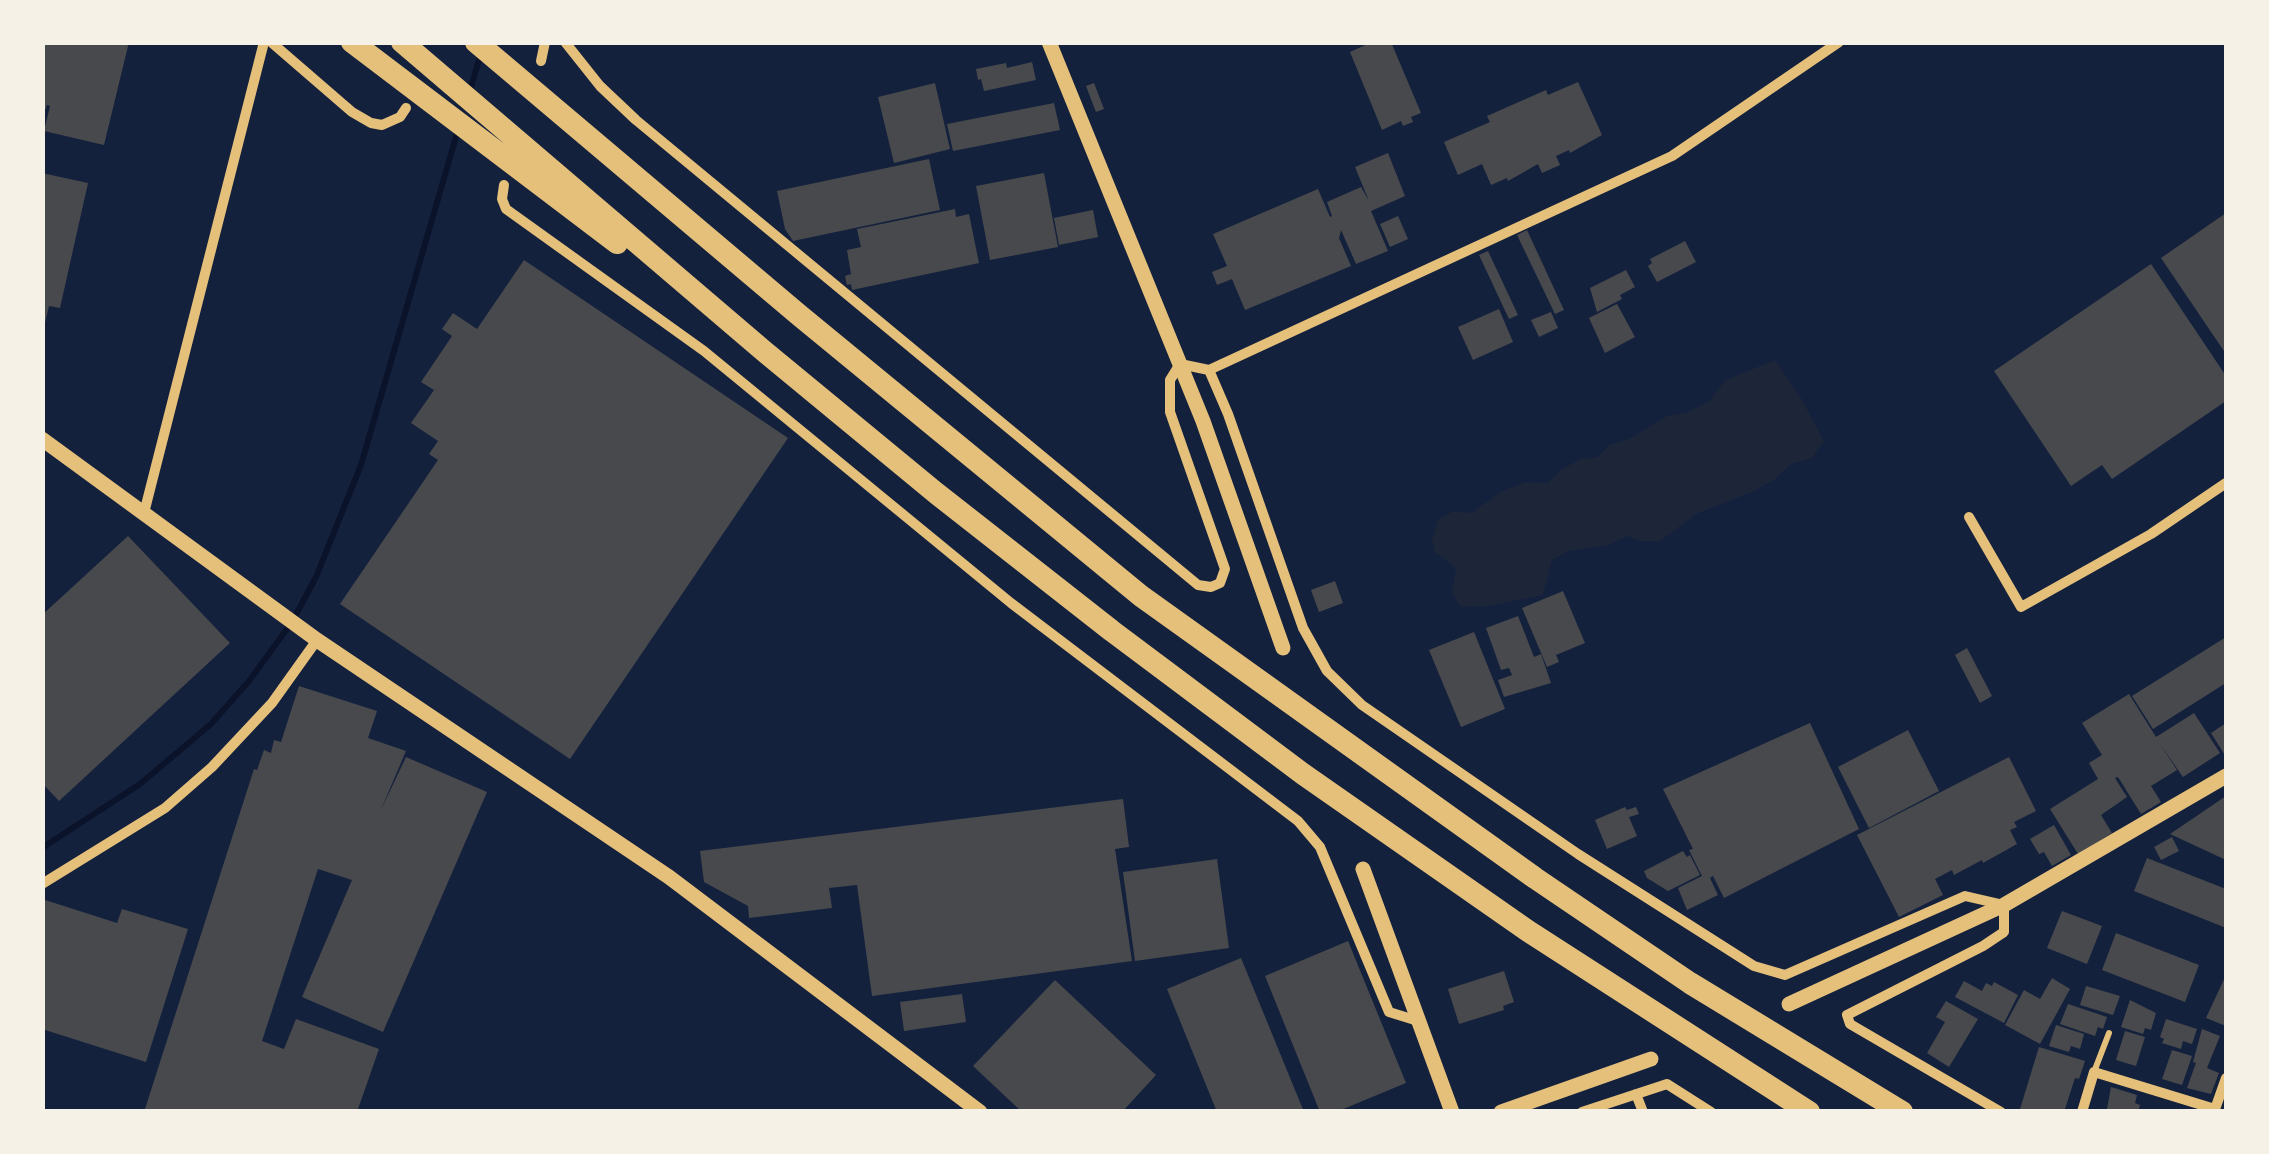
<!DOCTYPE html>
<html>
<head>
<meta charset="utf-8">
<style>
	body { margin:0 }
	#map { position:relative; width:2269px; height:1154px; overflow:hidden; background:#14213d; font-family:"Work Sans",sans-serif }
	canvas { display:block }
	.frame { position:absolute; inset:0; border:45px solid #f6f1e7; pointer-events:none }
</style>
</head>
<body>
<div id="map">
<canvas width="2269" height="1154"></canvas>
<div class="frame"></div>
</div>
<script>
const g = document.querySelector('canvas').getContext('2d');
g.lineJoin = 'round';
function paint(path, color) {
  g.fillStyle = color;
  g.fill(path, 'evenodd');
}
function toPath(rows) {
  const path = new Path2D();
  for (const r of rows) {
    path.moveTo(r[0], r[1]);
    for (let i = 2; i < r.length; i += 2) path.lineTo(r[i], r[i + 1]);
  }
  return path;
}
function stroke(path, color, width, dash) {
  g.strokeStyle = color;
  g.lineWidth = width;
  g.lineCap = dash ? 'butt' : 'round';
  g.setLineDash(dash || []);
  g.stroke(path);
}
const green = toPath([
	[1775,360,1801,398,1824,441,1812,458,1791,464,1775,479,1752,492,1696,514,1660,541,1640,541,1627,536,1608,545,1568,551,1552,560,1543,595,1488,606,1461,607,1452,593,1456,568,1435,552,1432,539,1438,520,1453,511,1471,513,1501,492,1525,482,1548,483,1562,469,1581,459,1598,457,1609,445,1629,439,1667,416,1686,413,1708,402,1726,380]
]);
const stream = toPath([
	[469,94,481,53],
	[42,848,140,784,211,724,249,681,292,622,316,577,361,465,458,130]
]);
const building = toPath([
	[42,42,129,42,104,145,44,131,50,106,47,105,42,118],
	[1372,42,1391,42,1421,113,1411,117,1413,122,1403,126,1401,121,1382,130,1350,52],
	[1032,62,1036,80,984,91,981,79,978,80,976,69,1006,63,1007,68],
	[1578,82,1602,135,1570,153,1569,150,1556,156,1560,165,1542,173,1538,164,1508,181,1507,178,1491,185,1482,164,1458,175,1444,142,1490,122,1487,116,1546,90,1548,95],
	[935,83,950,149,894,163,878,97],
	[1094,83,1104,109,1096,112,1086,86],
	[1054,103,1060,130,953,151,947,124],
	[1388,153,1405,196,1371,211,1388,251,1356,264,1341,230,1339,238,1351,266,1245,310,1232,279,1217,285,1212,272,1227,266,1213,234,1318,189,1330,217,1332,216,1327,202,1361,187,1369,201,1355,167],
	[929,159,940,210,793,241,785,229,777,191],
	[42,173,88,183,60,308,49,306,44,327],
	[1044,173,1058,247,990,260,976,186],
	[955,209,956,217,969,214,979,263,852,290,851,284,847,285,845,276,851,274,847,250,861,247,857,229],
	[1093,210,1098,237,1059,245,1054,218],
	[2226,213,2226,354,2161,258],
	[1398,216,1408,239,1390,247,1380,224],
	[1527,230,1564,310,1555,314,1517,235],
	[1685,241,1696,262,1657,282,1648,266,1652,263,1650,259],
	[1488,251,1518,315,1509,319,1479,255],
	[524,260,788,438,570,759,340,604,438,460,429,454,438,441,411,423,434,390,421,382,452,336,442,329,453,313,477,329],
	[2151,264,2226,376,2226,401,2112,479,2102,465,2071,486,1994,371],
	[1626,270,1635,287,1620,295,1622,299,1597,312,1590,288],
	[1617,304,1635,337,1605,353,1589,318],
	[1499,309,1513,342,1473,360,1458,327],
	[1551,312,1558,328,1539,337,1531,320],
	[128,536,230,643,59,801,42,783,42,615],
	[1335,581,1343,603,1319,612,1311,590],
	[1563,591,1585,643,1556,655,1559,662,1547,667,1522,608],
	[1518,616,1534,657,1541,654,1551,683,1504,697,1498,680,1512,675,1509,668,1501,670,1486,628],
	[1474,632,1505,709,1461,727,1429,650],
	[2226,637,2226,683,2153,729,2132,696],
	[1967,648,1992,696,1980,703,1955,655],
	[299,686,377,711,368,738,406,751,380,812,406,757,487,792,383,1032,302,997,352,880,318,869,262,1041,284,1049,296,1019,379,1049,357,1112,144,1112,254,769,257,770,264,750,271,753,274,740,281,742],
	[2129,694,2156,737,2194,713,2220,753,2183,777,2160,744,2177,770,2151,786,2161,802,2141,814,2118,777,2115,778,2127,797,2101,815,2112,833,2078,854,2050,809,2098,779,2089,763,2102,755,2082,723],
	[1810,723,1859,829,1724,898,1713,876,1710,878,1718,895,1687,910,1678,888,1702,876,1689,850,1693,849,1663,789],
	[2226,723,2226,757,2211,733],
	[1908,730,1939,791,1869,828,1838,767],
	[2009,757,2036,811,2014,822,2017,827,2010,830,2017,844,1983,863,1982,860,1954,875,1952,870,1935,879,1943,895,1899,917,1857,835],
	[2226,796,2226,860,2170,834],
	[1123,799,1129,847,1115,849,1132,961,872,996,857,885,829,888,832,908,749,918,748,906,704,882,700,851],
	[1625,807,1627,810,1636,807,1639,814,1629,817,1637,836,1607,849,1595,820],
	[2054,825,2071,855,2052,866,2044,852,2039,854,2030,839],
	[2172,837,2179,851,2161,860,2154,847],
	[1683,851,1687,857,1690,855,1700,875,1668,891,1647,878,1644,871],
	[2147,858,2226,889,2226,928,2134,891],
	[1217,859,1229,948,1135,961,1123,872],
	[42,899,117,923,122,909,188,929,146,1062,42,1029],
	[2062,911,2102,926,2087,964,2047,948],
	[2116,933,2199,965,2185,1002,2102,970],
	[1348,941,1406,1083,1336,1112,1320,1112,1265,976],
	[1241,958,1304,1112,1217,1112,1167,989],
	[1504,971,1514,1002,1503,1006,1504,1010,1459,1024,1448,989],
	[2226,975,2226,1026,2206,1018],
	[2052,978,2070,989,2040,1044,2005,1025,2024,990,2040,999],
	[1055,980,1156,1075,1122,1112,1022,1112,973,1066],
	[1964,981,1982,991,1986,983,1992,986,1994,982,2018,995,2004,1023,1955,997],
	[2086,986,2120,996,2113,1015,2080,1005],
	[962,994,966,1022,904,1031,900,1002],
	[2130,1000,2156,1013,2151,1030,2145,1028,2143,1034,2121,1027],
	[1946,1001,1978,1019,1949,1067,1927,1053,1945,1022,1936,1017],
	[2068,1004,2107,1017,2103,1029,2098,1027,2095,1036,2060,1024],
	[2166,1019,2197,1029,2192,1044,2183,1041,2181,1049,2162,1043,2164,1039,2160,1037],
	[2056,1025,2084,1034,2080,1049,2071,1046,2069,1052,2049,1046],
	[2202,1029,2220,1036,2207,1068,2219,1073,2211,1094,2187,1088,2196,1063,2193,1062],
	[2125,1031,2145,1037,2136,1066,2116,1060],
	[2039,1047,2085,1061,2079,1079,2075,1078,2064,1112,2020,1109],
	[2172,1050,2192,1056,2182,1085,2162,1079],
	[2111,1087,2137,1095,2135,1103,2140,1105,2138,1112,2107,1109]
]);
const service = toPath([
	[2094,1072,2109,1033]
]);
const minor = toPath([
	[271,42,352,112,371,123,382,125,400,117,406,108],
	[565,42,600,86,636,120,1198,585,1211,587,1220,583,1225,569,1170,412,1170,380,1180,364,1209,370,1672,156,1839,42],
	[541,61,545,42],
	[504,185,502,199,506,209,704,351,1011,603,1298,821,1320,847,1389,1012,1418,1021],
	[1209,370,1228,414,1303,628,1327,671,1362,705,1578,854,1754,966,1785,975,1965,896,2004,905,2004,932,1983,946,1847,1015,1850,1024,2001,1112],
	[144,513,264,42],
	[1969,517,2021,607,2151,534,2226,483],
	[42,884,165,808,212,767,272,703,317,640],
	[1636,1094,1643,1112],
	[1582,1112,1667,1084,1711,1112],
	[2082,1112,2094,1072,2215,1109],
	[2214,1112,2226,1078]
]);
const tertiary = toPath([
	[1049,42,1203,421,1283,648],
	[42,439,317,640,669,877,980,1112],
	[1363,869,1452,1112],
	[1789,1004,2004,905,2226,776],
	[1501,1112,1651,1059]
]);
const motorway = toPath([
	[352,42,617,243],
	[402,42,765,352,936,493,1112,631,1303,774,1528,931,1809,1112],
	[476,42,799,315,1141,596,1535,878,1690,983,1902,1112]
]);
paint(green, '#1d2539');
stroke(stream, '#0b132b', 6);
paint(building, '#48494c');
stroke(service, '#e5c07b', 6);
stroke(minor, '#e5c07b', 10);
stroke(tertiary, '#e5c07b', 15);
stroke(motorway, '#e5c07b', 22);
</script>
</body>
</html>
